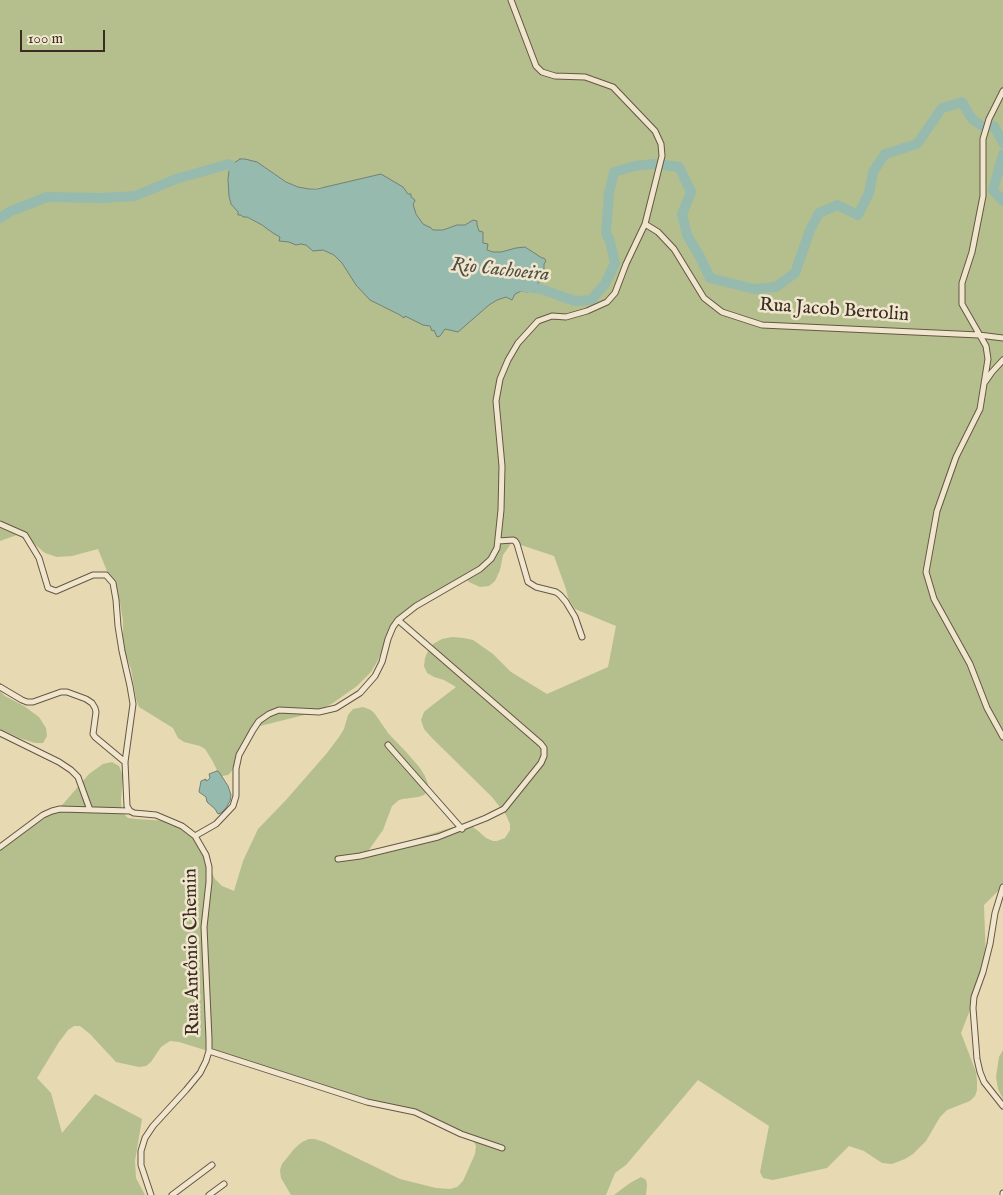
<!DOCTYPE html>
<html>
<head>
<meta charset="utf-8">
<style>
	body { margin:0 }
	#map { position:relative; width:1003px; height:1195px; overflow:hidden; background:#e7d9b2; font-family:"IM FELL English",serif }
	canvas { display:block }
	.scale { position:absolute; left:20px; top:30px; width:85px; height:22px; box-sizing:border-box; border:2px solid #3b2b21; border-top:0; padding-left:6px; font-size:15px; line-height:18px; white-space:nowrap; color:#3b2b21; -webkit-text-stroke:4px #efe6cd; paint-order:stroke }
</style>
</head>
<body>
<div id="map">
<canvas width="1003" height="1195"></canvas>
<div class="scale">100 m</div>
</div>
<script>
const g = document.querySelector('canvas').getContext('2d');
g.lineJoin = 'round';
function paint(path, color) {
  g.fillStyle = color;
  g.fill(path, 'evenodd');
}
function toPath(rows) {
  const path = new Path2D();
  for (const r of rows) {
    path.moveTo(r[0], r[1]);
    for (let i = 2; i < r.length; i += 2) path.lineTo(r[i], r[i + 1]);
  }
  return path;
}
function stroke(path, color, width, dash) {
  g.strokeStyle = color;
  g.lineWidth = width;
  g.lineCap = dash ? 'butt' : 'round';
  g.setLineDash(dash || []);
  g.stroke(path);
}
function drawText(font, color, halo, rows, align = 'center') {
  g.font = font + ' "IM FELL English",serif';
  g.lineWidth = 5;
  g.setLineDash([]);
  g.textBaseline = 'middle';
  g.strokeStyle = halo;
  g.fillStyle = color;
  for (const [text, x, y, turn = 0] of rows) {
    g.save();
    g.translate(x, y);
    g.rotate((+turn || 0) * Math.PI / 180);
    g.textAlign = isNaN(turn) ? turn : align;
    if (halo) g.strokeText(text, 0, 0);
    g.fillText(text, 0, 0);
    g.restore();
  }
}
const green = toPath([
	[0,0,1003,0,1003,886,984,905,986,962,977,992,961,1033,976,1072,977,1081,977,1090,975,1096,970,1101,947,1110,940,1117,926,1141,913,1154,905,1159,892,1164,882,1163,864,1151,849,1146,827,1168,773,1180,763,1178,760,1172,769,1126,698,1080,626,1165,615,1173,606,1195,291,1195,281,1178,280,1170,282,1164,294,1149,302,1142,309,1139,315,1139,324,1142,400,1179,436,1188,450,1189,457,1187,463,1181,475,1154,476,1146,474,1142,469,1137,460,1132,418,1116,179,1042,170,1041,161,1047,151,1062,146,1066,139,1067,116,1062,90,1034,80,1026,74,1026,68,1030,59,1042,37,1078,51,1093,62,1133,95,1094,142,1119,135,1161,136,1178,145,1195,0,1195,0,849,16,835,52,814,64,803,89,774,103,764,112,762,119,766,123,776,121,801,122,812,128,818,136,819,168,821,177,823,190,829,196,835,201,843,212,873,215,879,222,886,234,891,243,861,258,829,286,800,327,753,339,737,344,729,348,715,353,709,363,707,371,710,375,714,388,733,407,753,420,768,425,776,428,784,428,790,424,795,418,797,403,799,399,800,392,806,383,830,366,854,450,828,465,825,471,826,477,830,486,838,493,841,497,841,505,838,510,830,510,824,506,815,492,797,432,738,424,729,421,720,424,712,430,707,456,687,444,680,434,677,427,673,424,666,425,658,428,651,433,644,442,639,452,637,464,638,473,640,493,654,511,672,547,694,608,667,616,626,575,609,568,598,566,589,554,556,512,542,503,555,500,570,495,581,489,586,480,587,469,582,463,577,422,601,392,629,377,662,371,672,357,686,333,703,316,712,252,728,236,764,231,772,228,775,222,776,217,770,212,760,205,749,200,746,184,742,178,738,173,728,139,707,136,699,131,669,125,653,123,642,123,621,120,603,98,549,72,556,57,557,45,553,33,543,17,535,0,541],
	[265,168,286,182,298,187,309,189,325,187,410,198,416,214,422,224,433,230,443,230,457,225,486,249,493,252,501,252,516,248,506,297,497,300,489,305,480,313,354,281,342,263,334,255,318,247,279,236,262,225,248,218,231,204,229,196,228,180],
	[0,691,5,696,24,706,39,717,46,728,47,736,43,743,35,743,19,738,0,729],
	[1003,1050,1003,1099,998,1089,996,1077,999,1057],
	[641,1177,646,1180,647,1185,646,1195,614,1195,630,1183]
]);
const water = toPath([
	[240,159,245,159,257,162,286,182,298,187,309,189,317,189,381,174,403,187,408,194,411,194,411,197,414,199,415,201,413,204,416,214,423,224,429,227,430,227,433,230,443,230,457,225,465,225,473,220,477,221,477,225,479,231,483,232,483,243,488,244,487,250,493,252,501,252,516,248,525,247,542,258,544,258,546,261,544,264,544,274,538,284,534,285,530,288,528,292,521,291,515,294,512,300,506,297,497,300,489,305,458,332,445,329,440,336,437,337,434,330,432,331,430,326,423,325,405,316,404,318,400,315,370,300,356,285,342,263,334,255,323,250,313,251,306,245,301,244,296,245,289,242,279,241,280,237,273,233,262,225,247,217,243,217,241,215,238,215,238,212,231,204,229,196,228,179,229,171,234,163,240,159],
	[217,771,219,772,228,786,231,795,230,801,226,808,221,813,218,814,215,809,207,802,206,797,199,792,201,781,206,779,206,781,208,780,210,778,209,774,217,771]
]);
const river = toPath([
	[988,126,994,126,1003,143],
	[1003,154,993,190,1003,201],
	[0,218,11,211,47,197,103,198,135,196,176,179,229,164,236,170,240,177],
	[518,286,541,289,575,301,591,300,605,284,615,263,610,241,606,233,609,193,614,172,634,166,655,164,679,167,691,192,682,214,687,235,700,257,710,278,754,289,776,287,795,273,810,230,819,213,837,205,858,215,869,193,873,172,885,154,917,144,942,108,962,102,972,119,982,126]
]);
const minor = toPath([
	[1003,91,989,119,983,139,983,196,972,252,962,283,962,304,986,346,988,359,980,409,956,457,937,511,926,572,934,599,970,664,987,708,1003,737],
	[645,224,658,232,674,249,704,298,722,312,762,325,979,335,1003,338],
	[985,382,992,372,1003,360],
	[0,524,25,535,39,558,48,588,56,591,93,575,106,575,113,583,116,600,118,626,122,651,130,686,133,704,125,762,127,806,130,811,134,813,156,815,182,826,195,836,206,855,209,867,209,882,204,927,209,1039,209,1051,206,1061,200,1073,186,1090,153,1126,145,1138,141,1151,141,1165,151,1195],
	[498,541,513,540,515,541,517,544,528,582,536,587,556,592,560,595,566,602,575,617,582,637],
	[0,687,22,700,27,702,33,702,61,692,67,692,86,699,92,703,95,708,96,712,93,734,95,737,125,762],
	[0,733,59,762,71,770,78,777,90,810],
	[388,745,462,829],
	[195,836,216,824,233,806,236,796,236,769,239,755,253,730,259,721,269,714,279,710,319,712,336,708,360,693,375,676,382,662,388,639,393,627,398,620,416,606,480,569,491,559,497,548,501,510,502,466,496,401,500,379,508,360,518,343,538,321,552,316,566,317,587,311,607,302,615,293,626,264,645,224,662,156,661,144,655,131,613,87,585,77,555,76,542,72,536,66,511,0],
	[0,847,43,815,52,811,60,809,130,811],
	[338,859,360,856,438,837,486,818,504,809,541,763,544,756,544,748,541,744,398,620],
	[1003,887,995,913,990,944,983,972,974,997,973,1008,977,1059,980,1072,984,1082,1003,1106],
	[209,1051,367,1102,415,1112,461,1134,502,1148],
	[172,1195,212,1165],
	[209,1195,224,1184],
	[1003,1195,1003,1193]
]);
const streetNames = [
	["Rua Jacob Bertolin",834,311,4],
	["Rua Antônio Chemin",193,952,-91]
];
const waterNames = [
	["Rio Cachoeira",500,271,6]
];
paint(green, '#b4bf8d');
paint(water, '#97baae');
stroke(water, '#728176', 1);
stroke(river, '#97baae', 10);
stroke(minor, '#665645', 7);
stroke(minor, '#efe6cd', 5);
drawText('19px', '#3b2b21', '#efe6cd', streetNames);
drawText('italic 20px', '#524f44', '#efe6cd', waterNames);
</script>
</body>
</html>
